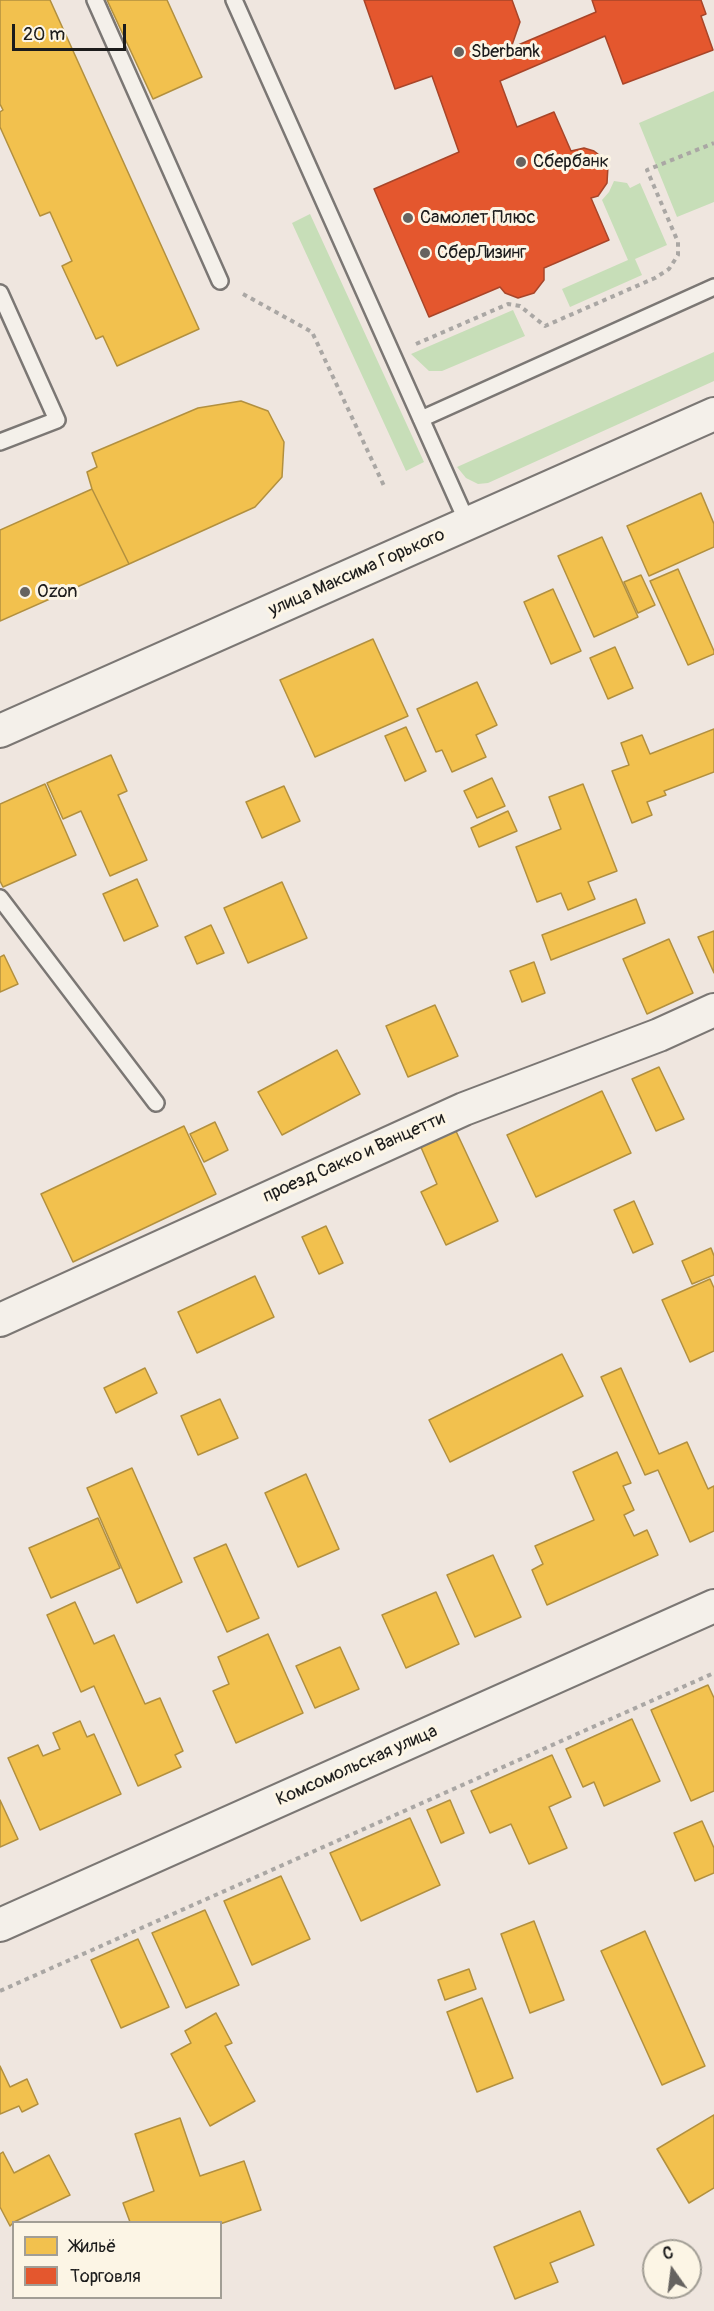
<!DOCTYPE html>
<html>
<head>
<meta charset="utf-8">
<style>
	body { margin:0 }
	#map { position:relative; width:714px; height:2311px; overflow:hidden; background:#efe6df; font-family:Pangolin,sans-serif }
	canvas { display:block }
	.legend { position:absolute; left:12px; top:2221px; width:210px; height:78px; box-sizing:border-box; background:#fcf5e5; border:2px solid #a29e95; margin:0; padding:8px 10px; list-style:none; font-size:18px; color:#1c1c1c }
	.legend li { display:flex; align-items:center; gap:12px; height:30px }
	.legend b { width:30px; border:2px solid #a29e95 }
	.north { position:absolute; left:642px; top:2239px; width:60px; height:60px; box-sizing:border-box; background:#fcf5e5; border:2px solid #a29e95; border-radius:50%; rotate:346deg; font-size:16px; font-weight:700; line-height:24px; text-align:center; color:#1c1c1c }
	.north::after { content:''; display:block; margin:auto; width:21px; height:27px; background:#666360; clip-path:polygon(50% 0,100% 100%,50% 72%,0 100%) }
	.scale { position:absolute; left:12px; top:24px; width:114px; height:27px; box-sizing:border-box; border:3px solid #1c1c1c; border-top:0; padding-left:8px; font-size:18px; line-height:21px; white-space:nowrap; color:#1c1c1c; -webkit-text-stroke:4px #fcf5e5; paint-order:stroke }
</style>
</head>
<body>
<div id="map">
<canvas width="714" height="2311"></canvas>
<ul class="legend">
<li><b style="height:16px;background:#f2c14e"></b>Жильё</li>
<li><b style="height:16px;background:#e4572e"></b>Торговля</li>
</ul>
<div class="north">С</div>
<div class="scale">20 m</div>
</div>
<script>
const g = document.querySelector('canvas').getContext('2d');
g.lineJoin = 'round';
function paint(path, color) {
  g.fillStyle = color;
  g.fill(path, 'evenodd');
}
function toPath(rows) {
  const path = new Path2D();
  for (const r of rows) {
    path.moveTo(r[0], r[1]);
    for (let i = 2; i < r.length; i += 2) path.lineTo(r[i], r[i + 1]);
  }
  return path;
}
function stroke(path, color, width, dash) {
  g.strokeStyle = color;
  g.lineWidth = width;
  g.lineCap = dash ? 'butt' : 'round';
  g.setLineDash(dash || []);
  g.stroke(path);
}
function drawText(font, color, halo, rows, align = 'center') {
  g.font = font + ' Pangolin,sans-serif';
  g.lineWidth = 6;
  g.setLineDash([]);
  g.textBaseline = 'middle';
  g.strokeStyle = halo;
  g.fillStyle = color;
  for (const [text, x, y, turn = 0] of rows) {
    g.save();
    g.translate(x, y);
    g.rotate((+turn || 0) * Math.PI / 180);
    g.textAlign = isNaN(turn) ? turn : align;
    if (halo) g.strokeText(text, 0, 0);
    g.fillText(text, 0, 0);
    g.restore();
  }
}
const green = toPath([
	[714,91,714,202,677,217,639,123],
	[614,181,627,183,630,188,640,183,667,245,635,259,642,275,570,307,562,289,628,260,602,200,609,192],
	[310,214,424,462,406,471,292,223],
	[513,310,525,336,442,371,429,371,411,354],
	[714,352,714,381,488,483,478,484,466,478,457,467]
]);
const homes = toPath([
	[0,0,50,0,199,329,117,366,103,336,96,339,62,266,72,261,50,212,40,216,0,127,0,112,3,110,0,104,0,0],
	[107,0,167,0,202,77,153,99,107,0],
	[241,401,268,411,284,442,282,477,255,507,129,564,92,489,87,472,97,467,92,453,198,408,241,401],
	[92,489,129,564,0,621,0,530,92,489],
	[701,493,714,524,714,547,649,576,627,526,701,493],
	[602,537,638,617,594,637,558,556,602,537],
	[678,569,714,651,714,654,688,665,650,581,678,569],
	[641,575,655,605,638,613,624,582,641,575],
	[553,589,581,651,551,664,524,602,553,589],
	[373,639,408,716,315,757,280,680,373,639],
	[615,647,633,688,608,699,590,658,615,647],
	[477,682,497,725,476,735,486,757,452,772,442,750,436,752,417,709,477,682],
	[406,727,426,771,405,781,385,736,406,727],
	[714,729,714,772,664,791,666,795,647,802,652,815,632,823,612,771,629,765,621,743,642,735,650,754,714,729],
	[111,755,127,791,118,795,147,860,110,876,81,811,63,819,47,783,111,755],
	[492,778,505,806,477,818,464,791,492,778],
	[45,784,76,855,3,887,0,881,0,804,45,784],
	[583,784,617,871,588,882,595,899,568,910,561,893,537,902,516,847,561,829,549,797,583,784],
	[284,786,300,821,262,838,246,802,284,786],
	[508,811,517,831,479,847,471,828,508,811],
	[137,879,158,926,124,941,103,894,137,879],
	[282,882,307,938,248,963,224,908,282,882],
	[636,899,645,923,551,960,542,935,636,899],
	[211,925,224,953,197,964,185,937,211,925],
	[714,931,714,973,698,937,714,931],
	[669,939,693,993,647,1014,623,959,669,939],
	[4,955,18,984,0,992,0,957,4,955],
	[534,962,545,993,522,1002,510,971,534,962],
	[435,1005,458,1056,408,1077,386,1026,435,1005],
	[337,1050,360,1094,282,1135,258,1092,337,1050],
	[659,1067,684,1119,656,1131,632,1079,659,1067],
	[602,1091,631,1153,536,1197,507,1135,602,1091],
	[215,1122,228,1150,204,1162,190,1134,215,1122],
	[184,1126,216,1194,73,1262,41,1194,184,1126],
	[455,1129,498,1221,446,1245,421,1192,437,1184,420,1145,455,1129],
	[634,1201,653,1244,633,1253,614,1210,634,1201],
	[326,1226,343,1263,319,1274,302,1237,326,1226],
	[711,1248,714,1256,714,1275,692,1284,682,1261,711,1248],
	[255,1276,274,1317,197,1353,178,1312,255,1276],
	[710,1279,714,1288,714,1351,690,1362,662,1300,710,1279],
	[562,1354,583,1396,450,1462,429,1420,562,1354],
	[145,1368,157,1393,116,1413,104,1388,145,1368],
	[621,1368,659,1454,687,1442,708,1489,714,1486,714,1531,690,1542,658,1470,645,1475,601,1377,621,1368],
	[220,1399,238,1438,198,1455,181,1416,220,1399],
	[617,1452,631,1483,623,1486,634,1510,624,1515,634,1536,647,1530,658,1555,547,1605,532,1570,543,1564,535,1546,594,1520,573,1472,617,1452],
	[132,1468,182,1582,137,1603,87,1488,132,1468],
	[306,1474,339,1549,298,1567,265,1493,306,1474],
	[98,1518,120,1568,51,1598,29,1548,98,1518],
	[226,1544,259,1618,227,1632,194,1558,226,1544],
	[493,1555,521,1617,475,1637,447,1575,493,1555],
	[436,1592,459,1644,406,1668,382,1615,436,1592],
	[75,1602,94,1644,114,1635,145,1704,160,1698,183,1751,175,1755,181,1767,138,1786,94,1686,81,1692,47,1615,75,1602],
	[268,1634,303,1713,236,1743,213,1691,229,1684,218,1657,268,1634],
	[340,1647,359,1689,315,1708,296,1666,340,1647],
	[708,1685,714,1698,714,1791,691,1801,651,1710,708,1685],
	[632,1719,660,1781,604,1806,594,1782,583,1787,566,1749,632,1719],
	[80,1721,87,1737,94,1734,121,1794,40,1830,8,1758,38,1745,43,1756,60,1749,53,1733,80,1721],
	[552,1755,571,1797,549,1807,567,1848,529,1864,511,1824,490,1833,471,1791,552,1755],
	[0,1800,18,1839,0,1847,0,1800],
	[450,1800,464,1833,441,1843,427,1810,450,1800],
	[410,1818,440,1885,361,1921,330,1853,410,1818],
	[702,1821,714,1848,714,1873,695,1881,674,1833,702,1821],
	[281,1876,310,1939,252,1965,224,1901,281,1876],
	[205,1910,239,1985,186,2008,152,1933,205,1910],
	[534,1921,564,2000,530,2013,501,1934,534,1921],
	[645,1931,705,2066,662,2085,601,1951,645,1931],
	[138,1939,169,2007,121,2028,91,1960,138,1939],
	[469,1969,476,1989,445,2000,438,1980,469,1969],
	[482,1998,513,2078,477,2092,447,2012,482,1998],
	[216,2013,232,2043,225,2046,255,2101,210,2126,171,2054,191,2043,185,2031,216,2013],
	[0,2066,10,2087,27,2079,38,2104,22,2112,19,2106,0,2114,0,2066],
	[714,2115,714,2188,689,2203,657,2149,714,2115],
	[180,2118,200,2176,244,2161,261,2210,220,2224,220,2222,130,2222,123,2203,154,2191,135,2134,180,2118],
	[3,2152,14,2173,49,2155,70,2195,14,2222,10,2226,0,2207,0,2154,3,2152],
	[580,2211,594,2245,550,2263,558,2282,515,2299,494,2247,580,2211]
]);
const shops = toPath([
	[364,0,512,0,520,22,511,48,596,12,592,0,701,0,706,14,701,16,713,50,623,84,605,36,500,81,517,127,554,112,571,151,584,148,594,151,603,158,608,166,607,183,598,196,591,198,609,240,544,268,544,280,534,293,518,298,505,293,500,287,429,317,374,189,459,152,432,76,395,89,364,0]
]);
const path = toPath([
	[243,294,312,332,385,488],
	[416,344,508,304,520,306,545,326,655,278,669,269,678,255,678,242,647,170,714,143],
	[0,1991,714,1673]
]);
const lane = toPath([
	[95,0,220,281],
	[234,0,468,524],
	[0,293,57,420,0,442],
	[421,419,714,287],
	[0,898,156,1103]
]);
const street = toPath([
	[0,731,714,414],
	[0,1320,464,1109,659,1035,714,1010],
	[0,1925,714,1606]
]);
const markers = [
	[459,52,6,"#666360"],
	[521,162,6,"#666360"],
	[408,218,6,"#666360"],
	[425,253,6,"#666360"],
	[25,592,6,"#666360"]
];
const poiNames = [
	["Sberbank",471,52],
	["Сбербанк",533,162],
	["Самолет Плюс",420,218],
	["СберЛизинг",437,253],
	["Ozon",37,592]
];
const streetNames = [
	["улица Максима Горького",357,573,-24],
	["проезд Сакко и Ванцетти",354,1158,-24],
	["Комсомольская улица",357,1766,-24]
];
paint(green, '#c7deb8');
paint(homes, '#f2c14e');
stroke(homes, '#b2903f', 1.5);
paint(shops, '#e4572e');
stroke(shops, '#a84529', 1.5);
stroke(lane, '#7b7774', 20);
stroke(street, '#7b7774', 36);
stroke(path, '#aaa7a4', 4, [4.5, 4.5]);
stroke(lane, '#f4f0ea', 15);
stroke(street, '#f4f0ea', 32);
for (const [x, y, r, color] of markers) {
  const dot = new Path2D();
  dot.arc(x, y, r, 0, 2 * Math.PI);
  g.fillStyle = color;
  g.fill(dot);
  stroke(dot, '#fcf5e5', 2);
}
drawText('18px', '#1c1c1c', '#fcf5e5', poiNames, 'left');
drawText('18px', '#1c1c1c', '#fcf5e5', streetNames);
</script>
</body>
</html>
